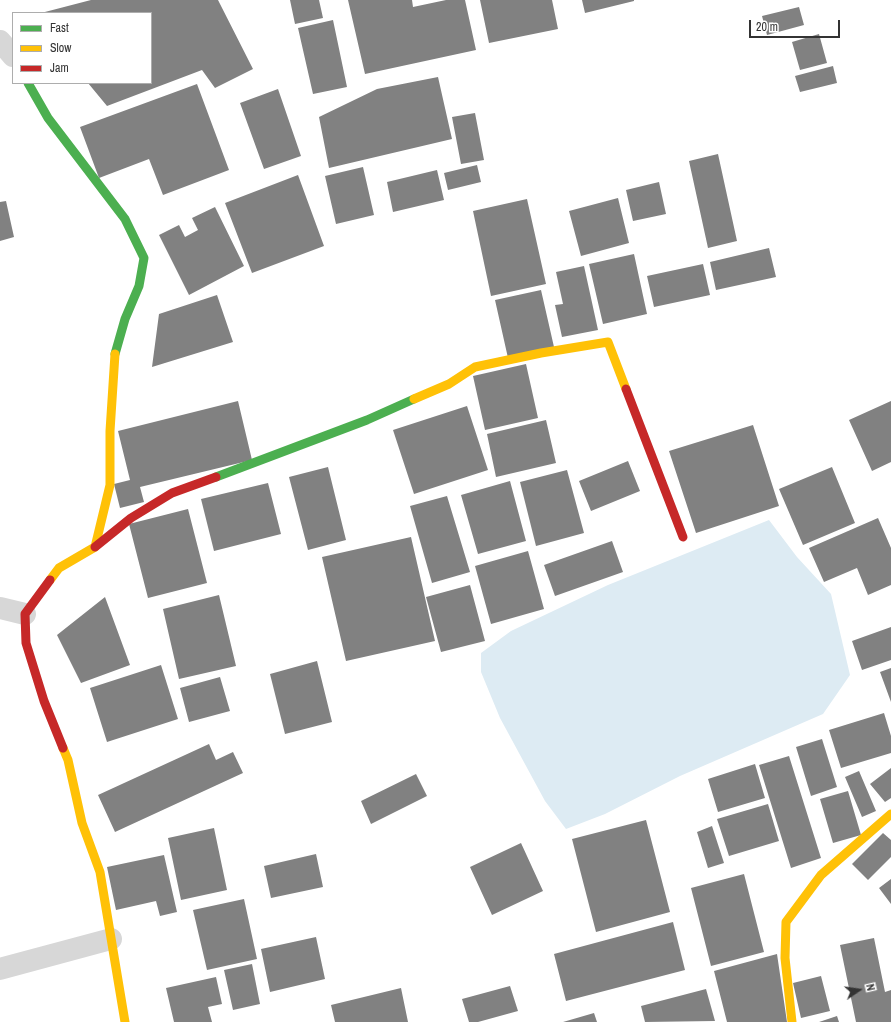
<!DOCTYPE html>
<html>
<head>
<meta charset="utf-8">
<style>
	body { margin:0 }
	#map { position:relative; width:891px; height:1022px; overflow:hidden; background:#fff; font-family:"Archivo Narrow",sans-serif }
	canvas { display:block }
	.legend { position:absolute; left:12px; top:12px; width:140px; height:72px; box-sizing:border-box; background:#fff; border:1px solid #adadad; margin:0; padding:5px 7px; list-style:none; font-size:12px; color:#333 }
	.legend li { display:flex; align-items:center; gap:8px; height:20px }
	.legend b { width:20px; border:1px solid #adadad }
	.north { position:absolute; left:839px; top:970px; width:40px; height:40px; -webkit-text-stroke:3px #fff; paint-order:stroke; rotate:77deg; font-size:11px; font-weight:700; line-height:16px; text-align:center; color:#333 }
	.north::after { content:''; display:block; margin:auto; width:14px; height:18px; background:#333; clip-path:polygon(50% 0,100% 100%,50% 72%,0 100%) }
	.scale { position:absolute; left:749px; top:20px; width:91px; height:18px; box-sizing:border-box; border:2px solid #333; border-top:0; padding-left:5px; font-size:12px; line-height:14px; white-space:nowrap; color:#333; -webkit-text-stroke:3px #fff; paint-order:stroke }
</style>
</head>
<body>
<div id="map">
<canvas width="891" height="1022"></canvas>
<ul class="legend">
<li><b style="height:5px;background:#4caf50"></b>Fast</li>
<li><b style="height:5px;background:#ffc107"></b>Slow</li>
<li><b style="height:5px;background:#c62828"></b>Jam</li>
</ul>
<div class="north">N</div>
<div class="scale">20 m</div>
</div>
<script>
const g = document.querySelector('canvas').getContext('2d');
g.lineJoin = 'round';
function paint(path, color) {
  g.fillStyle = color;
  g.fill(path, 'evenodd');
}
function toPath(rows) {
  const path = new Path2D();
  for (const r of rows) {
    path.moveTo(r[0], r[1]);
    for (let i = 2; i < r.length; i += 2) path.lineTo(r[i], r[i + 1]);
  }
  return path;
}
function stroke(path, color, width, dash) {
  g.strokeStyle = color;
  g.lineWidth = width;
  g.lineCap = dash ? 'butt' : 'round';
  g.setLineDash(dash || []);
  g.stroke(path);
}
const water = toPath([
	[769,520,797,557,831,594,850,675,823,714,680,776,605,814,566,829,545,801,500,718,481,672,481,653,511,631,608,585]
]);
const building = toPath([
	[91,0,218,0,253,69,215,88,202,70,107,106,88,83,151,83,151,13,41,13],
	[290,0,319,0,323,18,295,24],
	[348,0,412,0,413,7,446,0,465,0,476,50,365,74],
	[480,0,552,0,558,29,489,43],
	[582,0,634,0,634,1,585,13],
	[799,7,804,25,767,35,762,16],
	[333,20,347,87,313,94,298,28],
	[819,34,827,63,800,70,792,42],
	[833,66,837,83,800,92,795,76],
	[438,77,452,139,329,168,319,117,377,89],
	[197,84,229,170,163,195,149,159,99,178,80,127],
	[278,89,301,156,264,169,240,103],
	[475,113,484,160,461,164,452,117],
	[718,154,737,241,708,248,689,161],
	[477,165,481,182,448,190,444,173],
	[363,167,374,215,336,224,325,176],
	[437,170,444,200,393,212,387,182],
	[298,175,324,246,252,273,225,203],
	[659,182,666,214,633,221,626,190],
	[618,198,629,243,581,256,569,211],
	[527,199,546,284,491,296,473,211],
	[6,201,14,237,0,241,0,202],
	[215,207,244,266,189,295,159,235,179,225,185,237,198,230,192,218],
	[769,248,776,277,716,290,710,262],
	[634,254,647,314,603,324,589,264],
	[703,264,710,295,654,307,647,276],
	[584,266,598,330,562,337,555,305,563,304,556,272],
	[541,290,554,347,508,358,495,300],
	[217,295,233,342,152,367,159,314],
	[526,364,538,418,485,430,473,376],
	[238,401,252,460,140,487,144,502,120,508,114,484,130,480,118,431],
	[891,401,891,462,872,471,849,420],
	[467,406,488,470,414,494,393,430],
	[546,420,556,463,496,477,487,434],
	[753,425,779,506,696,533,669,451],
	[628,461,640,491,591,511,579,481],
	[328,467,346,540,308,550,289,477],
	[832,467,855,523,803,545,779,489],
	[567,470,584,533,536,546,520,482],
	[510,481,526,541,478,554,461,495],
	[268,483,281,534,214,551,201,499],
	[447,496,470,572,432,583,410,506],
	[188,509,207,583,148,598,129,524],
	[878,518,891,548,891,585,868,595,857,568,824,582,809,548],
	[411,537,435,641,346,661,322,557],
	[612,541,623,572,555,596,544,565],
	[528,551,544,609,491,624,475,566],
	[470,585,485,641,441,652,426,597],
	[219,595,236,666,179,679,163,609],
	[105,597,130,665,81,683,57,635],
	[891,627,891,660,862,670,852,641],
	[317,661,332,722,285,734,270,674],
	[161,665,178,719,107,742,90,688],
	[891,668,891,702,880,672],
	[220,677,230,711,189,722,180,688],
	[884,713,891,736,891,753,841,768,829,730],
	[822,739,837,787,811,796,796,747],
	[209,744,216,760,233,752,243,773,115,832,98,795],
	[789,756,821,858,791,868,759,765],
	[755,764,765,798,718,812,708,779],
	[891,768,891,798,885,802,870,784],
	[859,771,876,811,862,817,845,777],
	[416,774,427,796,371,824,361,801],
	[848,791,861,835,833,843,820,799],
	[768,804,779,841,729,856,717,819],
	[646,820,670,912,596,932,572,839],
	[712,826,724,863,708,868,697,832],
	[214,828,227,890,181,900,168,838],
	[883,833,891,840,891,857,868,880,852,864],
	[521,843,543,891,492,915,470,867],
	[316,854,323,887,271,898,264,866],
	[164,855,177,912,160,916,156,901,116,910,107,867],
	[744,874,764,952,711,966,691,888],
	[891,879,891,904,879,888],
	[244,899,257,959,207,970,193,910],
	[673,922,685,970,566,1001,554,954],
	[316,937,325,979,270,992,261,949],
	[874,938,885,992,891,990,891,1022,856,1022,840,945],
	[777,954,787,1022,727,1022,714,971],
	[252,964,260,1004,233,1010,224,970],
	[821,976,830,1011,801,1018,793,983],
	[216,977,222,1004,208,1007,212,1022,174,1022,166,988],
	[510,986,518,1011,478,1022,469,1022,462,999],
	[401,988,408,1022,335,1022,331,1005],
	[706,989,715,1021,645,1022,641,1006],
	[594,1013,597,1022,563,1022],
	[837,1016,839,1022,819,1022]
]);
const street = toPath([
	[0,41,13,56],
	[0,608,25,614],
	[0,969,111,939]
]);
const fast = toPath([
	[28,83,48,118,125,219,144,258,139,286,125,319,115,354],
	[216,477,367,420,414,399]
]);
const slow = toPath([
	[414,399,449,384,475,367,541,353,608,342,626,389],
	[50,580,59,568,95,547,110,485,110,431,115,354],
	[63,748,68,760,82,823,100,872,125,1022],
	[792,1022,785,958,786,922,821,875,891,814]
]);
const jam = toPath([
	[626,389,683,537],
	[95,547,131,518,172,493,216,477],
	[50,580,25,614,26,643,44,701,63,748]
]);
paint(water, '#ddebf3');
paint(building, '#818181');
stroke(street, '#d7d7d7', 22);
stroke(fast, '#4caf50', 9);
stroke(slow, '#ffc107', 9);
stroke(jam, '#c62828', 9);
</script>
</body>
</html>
